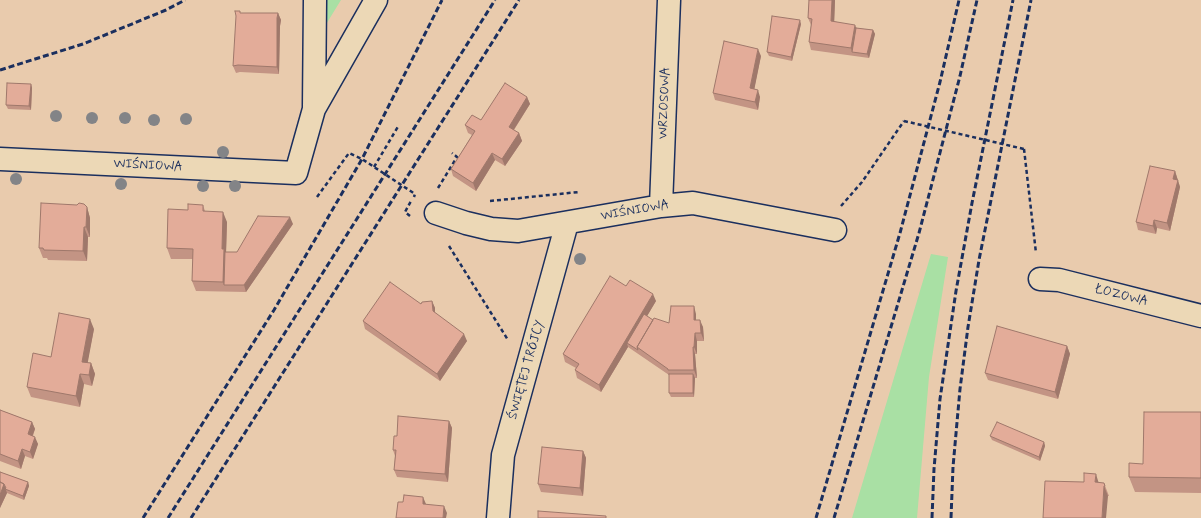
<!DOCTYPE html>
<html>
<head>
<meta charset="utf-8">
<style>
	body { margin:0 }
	canvas { display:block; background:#e9cbad }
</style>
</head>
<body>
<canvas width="1201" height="518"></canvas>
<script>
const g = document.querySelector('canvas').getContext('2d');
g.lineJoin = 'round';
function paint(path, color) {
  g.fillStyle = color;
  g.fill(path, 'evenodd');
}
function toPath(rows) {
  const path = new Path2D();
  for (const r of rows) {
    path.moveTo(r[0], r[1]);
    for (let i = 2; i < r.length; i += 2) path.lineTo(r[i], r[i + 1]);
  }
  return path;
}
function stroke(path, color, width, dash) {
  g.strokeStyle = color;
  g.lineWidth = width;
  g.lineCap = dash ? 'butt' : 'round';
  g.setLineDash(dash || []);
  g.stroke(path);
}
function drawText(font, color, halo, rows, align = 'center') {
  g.font = font + ' Mynerve,sans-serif';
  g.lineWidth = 4;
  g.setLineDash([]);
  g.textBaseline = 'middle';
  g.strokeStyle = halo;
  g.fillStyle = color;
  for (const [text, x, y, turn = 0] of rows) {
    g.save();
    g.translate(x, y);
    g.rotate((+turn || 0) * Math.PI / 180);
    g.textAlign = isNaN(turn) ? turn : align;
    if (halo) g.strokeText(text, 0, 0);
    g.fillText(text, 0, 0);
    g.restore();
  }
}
const green = toPath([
	[326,0,341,0,325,26],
	[931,254,948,257,929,377,917,518,852,518]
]);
const path = toPath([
	[1024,149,1036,253],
	[374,167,399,125],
	[438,188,457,157,452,153],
	[317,197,349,153,362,159,415,194,414,197],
	[490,201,579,192],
	[841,206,862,182,904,121],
	[410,216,405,212,411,201],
	[449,246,508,340]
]);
const minor = toPath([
	[314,107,315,0],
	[0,159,296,173,314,109,376,0],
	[661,206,669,0],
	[436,213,466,223,491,229,518,231,661,206,693,203,835,230],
	[1040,279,1059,280,1201,316],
	[498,518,503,455,567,223]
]);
const rail = toPath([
	[0,70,83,44,166,10,185,0],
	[143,518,274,310,362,159,442,0],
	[168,518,495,0],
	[191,518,519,0],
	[816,518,900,233,940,82,959,0],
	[834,518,919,233,960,76,977,0],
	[932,518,934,469,940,399,956,291,972,203,1013,0],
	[951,518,953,467,960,389,968,327,979,260,1031,0]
]);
const pathBridge = toPath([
	[904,121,1024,149]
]);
const trees = [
	[56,116],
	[92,118],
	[125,118],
	[186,119],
	[154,120],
	[223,152],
	[16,179],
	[121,184],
	[203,186],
	[235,186],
	[580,259]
];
const wall = toPath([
	[809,0,835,0,834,21,856,28,873,30,875,34,869,58,811,50,809,42,811,25,808,18],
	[240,13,278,13,281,20,280,26,279,74,240,72,236,73,233,66],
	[801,24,792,61,769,56,767,52],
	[761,56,754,89,760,97,758,110,715,100,713,93],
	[31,84,32,88,31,110,8,109,6,105],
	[527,97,530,104,514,130,519,133,522,141,505,166,495,160,476,191,453,176,451,169,472,135,468,133,465,125,481,120],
	[1175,171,1180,187,1170,231,1157,228,1156,234,1138,230,1136,222],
	[203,205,205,211,227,222,226,252,237,252,293,224,246,292,196,291,192,281,193,259,171,259,167,248,188,210],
	[87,207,90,218,90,237,88,237,87,261,48,260,47,258,43,258,39,248],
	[626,286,656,301,647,316,653,320,669,323,696,314,696,320,703,327,704,341,697,341,697,354,695,354,697,378,695,378,694,397,671,397,669,393,669,375,628,347,601,392,577,378,575,370,576,368,565,362,563,354],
	[432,301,435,308,435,313,467,341,440,381,365,329,363,321],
	[94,329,87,363,91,363,95,374,92,386,84,384,80,407,31,397,27,387,51,357],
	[1067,346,1070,354,1058,399,988,380,985,373],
	[0,410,32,422,35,429,33,436,38,444,33,459,25,456,21,469,0,461],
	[1201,412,1201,493,1135,492,1129,477],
	[449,421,452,428,448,482,397,477,394,470,395,456,393,450,397,436],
	[990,436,1044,442,1045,446,1040,461,992,440],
	[583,451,586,458,583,496,541,492,538,484],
	[0,472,28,482,29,486,24,500,7,493,0,508],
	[1084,482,1104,483,1109,496,1108,496]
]);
const shadedWall = toPath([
	[832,0,835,0,834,28,831,21],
	[278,13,281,20,280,26,279,74,277,67,277,18],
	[800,20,801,24,792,61,791,57],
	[855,25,858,32,852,52,851,48],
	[873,30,875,34,869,58,867,54],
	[758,49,761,56,753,96,750,88],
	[31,84,32,88,31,110,29,106],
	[758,90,760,97,758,110,755,102],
	[527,97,530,104,511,134,509,127],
	[519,133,522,141,505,166,502,159],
	[492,153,495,160,476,191,473,183],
	[1175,171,1180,187,1170,231,1167,223,1173,179],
	[87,207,90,218,90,237,86,227],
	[223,212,227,222,226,254,224,285,223,282,222,249],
	[290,217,293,224,246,292,244,285],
	[1154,220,1157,228,1156,234,1153,226],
	[84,227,88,237,87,261,83,251],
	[653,294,656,301,630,345,627,343,628,347,601,392,599,385],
	[432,301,435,308,435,319,433,311],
	[694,306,696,314,696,327,694,320],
	[90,319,94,329,86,372,82,362],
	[700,320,703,327,704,341,701,333],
	[695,333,697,341,697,354,694,347],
	[464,334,467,341,440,381,437,374],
	[1067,346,1070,354,1058,399,1055,392],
	[693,347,695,354,697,378,694,370],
	[91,363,95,374,92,386,89,375],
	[80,374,84,384,80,407,76,396],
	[693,374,695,378,694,397,693,393],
	[449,421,452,428,448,482,445,474],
	[32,422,35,429,30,442,28,434],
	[35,437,38,444,33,459,30,452],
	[1044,442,1045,446,1040,461,1039,457],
	[22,449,25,456,21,469,18,461],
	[583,451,586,458,583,496,580,488],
	[1096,474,1099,484,1095,482],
	[28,482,29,486,24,500,23,496],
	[4,484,7,493,0,508,0,495],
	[1104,486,1108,496,1106,518,1102,518],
	[423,497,426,504,423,504],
	[444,506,447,513,446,518,443,518]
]);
const building = toPath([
	[809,0,832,0,831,21,855,25,851,48,809,42,812,19,808,18,809,0],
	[235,11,240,11,240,13,278,13,277,18,277,67,238,65,233,66,236,16,235,11],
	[772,16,800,20,791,57,767,52,772,16],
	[856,28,873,30,867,54,852,52,856,28],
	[724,41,758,49,750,88,758,90,755,102,713,93,724,41],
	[7,83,31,84,29,106,6,105,7,83],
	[505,83,527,97,509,127,519,133,502,159,492,153,473,183,451,169,475,131,465,125,472,115,481,120,505,83],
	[1150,166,1175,171,1173,179,1178,180,1167,223,1154,220,1153,226,1136,222,1150,166],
	[41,203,77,205,79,203,84,204,87,207,86,227,84,227,83,251,44,250,43,248,39,248,41,203],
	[188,204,203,205,203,211,223,212,222,249,224,249,223,282,192,281,193,249,167,248,168,209,188,210,188,204],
	[258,216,290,217,244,285,224,285,225,252,237,252,258,216],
	[610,276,626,286,630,280,653,294,599,385,575,370,579,364,563,354,610,276],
	[390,282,421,304,422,302,432,301,433,311,464,334,437,374,363,321,390,282],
	[671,306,694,306,694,320,700,320,701,333,695,333,694,347,693,347,694,370,668,370,668,369,637,347,654,318,669,323,671,306],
	[59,313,90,319,82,362,91,363,89,375,80,374,76,396,27,387,33,353,51,357,59,313],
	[644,314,653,320,637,347,638,350,627,343,644,314],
	[997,326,1067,346,1055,392,985,373,997,326],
	[669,374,693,374,693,393,669,393,669,374],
	[0,410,32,422,28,434,35,437,30,452,22,449,18,461,0,454,0,410],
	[1144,412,1201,412,1201,478,1129,477,1129,463,1143,464,1144,412],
	[398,416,449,421,445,474,394,470,396,450,393,450,394,436,397,436,398,416],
	[997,422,1044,442,1039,457,990,436,997,422],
	[542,447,583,451,580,488,538,484,542,447],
	[0,472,28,482,23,496,5,489,6,488,4,484,0,482,0,472],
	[1084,473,1096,474,1095,482,1104,483,1105,486,1104,486,1102,518,1043,518,1045,481,1084,482,1084,473],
	[0,482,4,484,0,495,0,482],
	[404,495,423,497,423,504,444,506,443,518,396,518,398,502,403,502,404,495],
	[538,511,606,516,606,518,538,518,538,511]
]);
const streetNames = [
	["WRZOSOWA",665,103,-88],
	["WIŚNIOWA",148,166,3],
	["WIŚNIOWA",635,211,-10],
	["ŁOZOWA",1121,296,14],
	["ŚWIĘTEJ TRÓJCY",527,370,-74]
];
paint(green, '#a9e0a4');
stroke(minor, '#1b2f5e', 25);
stroke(path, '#1b2f5e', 2.5, [4, 3]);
stroke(minor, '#ecd8b6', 22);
stroke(rail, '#1b2f5e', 3, [6, 3]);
stroke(pathBridge, '#1b2f5e', 2.5, [4, 3]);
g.fillStyle = '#838487';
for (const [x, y] of trees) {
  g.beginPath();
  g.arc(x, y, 6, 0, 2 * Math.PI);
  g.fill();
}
paint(wall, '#c39484');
paint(shadedWall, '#9f786b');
paint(building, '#e3ac99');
stroke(building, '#9f786b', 1);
drawText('13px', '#1b2f5e', '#ecd8b6', streetNames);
</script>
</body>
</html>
